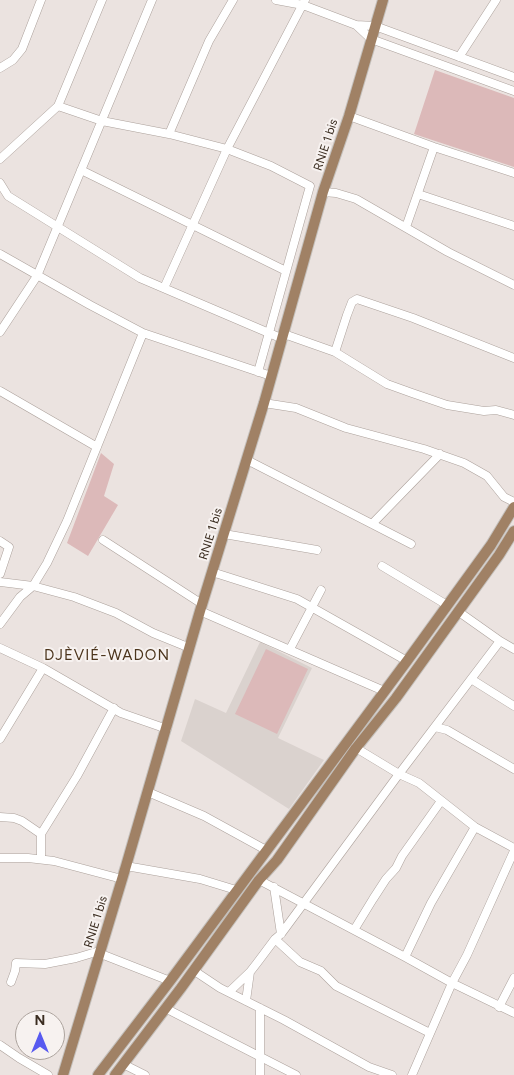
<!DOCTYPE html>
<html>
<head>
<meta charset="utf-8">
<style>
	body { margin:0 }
	#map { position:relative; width:514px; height:1075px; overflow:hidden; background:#ebe3e0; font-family:Figtree,sans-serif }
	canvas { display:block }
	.north { position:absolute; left:15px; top:1010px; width:50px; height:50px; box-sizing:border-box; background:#f7f2f0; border:1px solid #aca39d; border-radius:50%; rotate:0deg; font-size:14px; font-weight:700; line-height:20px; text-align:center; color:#3b2d21 }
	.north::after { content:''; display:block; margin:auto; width:18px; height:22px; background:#585af0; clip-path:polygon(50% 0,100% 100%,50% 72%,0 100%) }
</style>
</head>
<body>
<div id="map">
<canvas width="514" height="1075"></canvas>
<div class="north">N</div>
</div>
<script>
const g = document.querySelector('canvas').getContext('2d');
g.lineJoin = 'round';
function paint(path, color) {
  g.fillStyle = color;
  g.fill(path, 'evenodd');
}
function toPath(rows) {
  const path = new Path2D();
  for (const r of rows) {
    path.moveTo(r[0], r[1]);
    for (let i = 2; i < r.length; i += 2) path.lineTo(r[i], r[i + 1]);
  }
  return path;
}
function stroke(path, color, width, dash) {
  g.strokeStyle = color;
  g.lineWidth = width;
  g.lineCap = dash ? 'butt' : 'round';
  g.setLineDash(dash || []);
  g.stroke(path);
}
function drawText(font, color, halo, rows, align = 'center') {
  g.font = font + ' Figtree,sans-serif';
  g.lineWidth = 4;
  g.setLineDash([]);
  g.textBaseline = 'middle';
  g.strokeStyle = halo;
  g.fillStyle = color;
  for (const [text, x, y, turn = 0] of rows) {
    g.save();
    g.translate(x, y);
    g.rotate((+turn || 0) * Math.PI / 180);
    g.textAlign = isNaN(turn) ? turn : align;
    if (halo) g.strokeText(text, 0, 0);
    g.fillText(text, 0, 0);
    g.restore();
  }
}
const built = toPath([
	[260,642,312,668,278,738,324,760,289,809,181,741,195,699,226,713]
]);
const green = toPath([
	[435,70,514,98,514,167,414,134],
	[101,453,114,464,104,496,118,505,88,556,67,543],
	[266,649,308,669,277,734,235,714]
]);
const minor = toPath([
	[276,0,303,5,356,25,375,26,514,77],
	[356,25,371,39,514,91],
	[459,57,496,0],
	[0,68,13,60,22,49,41,0],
	[58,106,102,121,169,134,227,149,271,166,310,186,258,372],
	[349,116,434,147,514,173],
	[169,134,209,41,233,0],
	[0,159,58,106,102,0],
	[81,170,286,271],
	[0,183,8,196,140,278,283,339],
	[323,192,336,193,356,199,448,252,514,285],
	[418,194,514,226],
	[406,227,434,147],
	[0,254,90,305,143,333,271,376],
	[164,288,227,149,305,0],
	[0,332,37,276,152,0],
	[284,334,335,352,387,384,412,393,447,405,484,411,496,410,514,415],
	[335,352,347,315,352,302,357,299,413,318,514,358],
	[0,391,97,447],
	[264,403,296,408,346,428,424,449,464,463,487,476,504,497,514,502],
	[247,460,411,544],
	[372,524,440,454],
	[224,534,317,550],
	[103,540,202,604],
	[0,541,9,547,0,574],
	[382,566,447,605],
	[212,572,297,599,407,661],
	[0,582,33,586,74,597,116,613,153,633,190,648],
	[200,611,384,691],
	[0,624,20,597,33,586,47,563,67,521,143,333],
	[500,641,514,649],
	[0,648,43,668,121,713,167,729],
	[290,649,321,590],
	[471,679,514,706],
	[435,727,447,730,514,769],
	[0,739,43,668],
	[356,748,399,774,419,783,475,827,514,848],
	[148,792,204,816,266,850],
	[0,817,14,818,22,821,41,834],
	[0,858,28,858,54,861,122,879],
	[41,859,41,834,77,776,114,708],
	[126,866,200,879,236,890],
	[259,880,405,957,452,983,514,1013],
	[274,887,281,934],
	[354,930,373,899,386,879,396,868,402,856,441,801],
	[275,939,300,962,321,971,336,986,430,1033],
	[405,957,431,903,475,827],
	[193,970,220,988,284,1020,369,1067,392,1075],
	[11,982,15,971,16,963,45,964,76,958,96,952,170,981],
	[229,992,250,972],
	[246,1001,250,972,257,963,275,939,281,934,399,774,500,641,459,612],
	[499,1007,514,978],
	[165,1008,296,1075],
	[0,1045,19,1058,48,1075],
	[123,1064,145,1075],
	[260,1075,260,1008],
	[412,1075,452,983,467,955,514,851]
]);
const major = toPath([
	[63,1075,126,866,200,611,264,403,323,192,349,116,383,0],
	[98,1075,170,981,407,661,491,545,514,507],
	[115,1075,181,988,259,880,277,860,356,748,396,698,499,555,514,531]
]);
const streetNames = [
	["RNIE 1 bis",326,145,-72],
	["RNIE 1 bis",211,534,-73],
	["RNIE 1 bis",96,922,-73]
];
const quarterNames = [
	["DJÈVIÉ-WADON",107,656]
];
paint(built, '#dad2ce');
paint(green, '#dcb9b9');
stroke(minor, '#aca19b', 9);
stroke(major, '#c4c0bc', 12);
stroke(minor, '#fff', 8);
stroke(major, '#a08165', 10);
drawText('12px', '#3b2d21', '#f7f2f0', streetNames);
g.letterSpacing = '1px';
drawText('15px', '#4c351d', '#f7f2f0', quarterNames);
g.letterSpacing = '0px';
</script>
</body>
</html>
